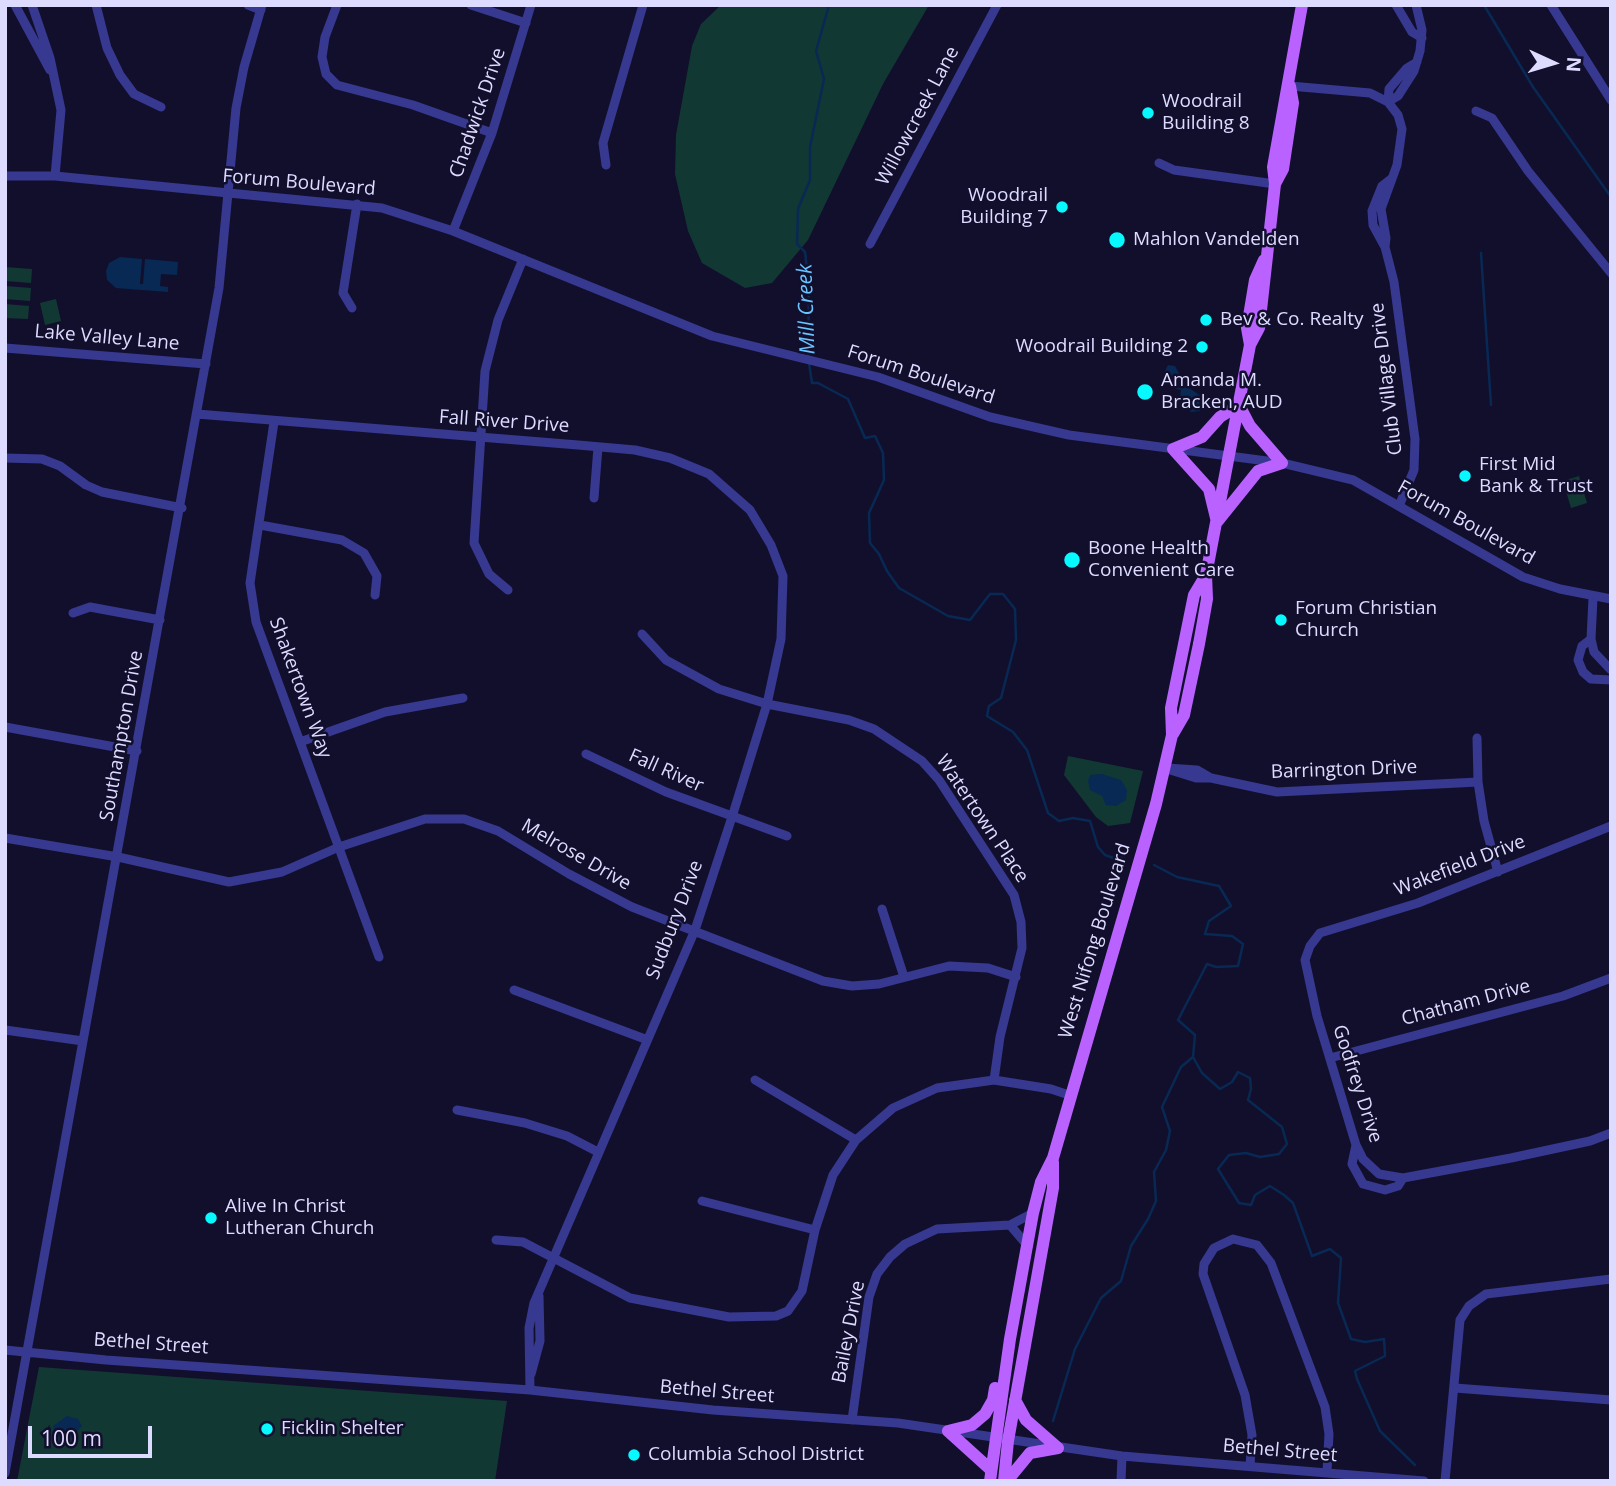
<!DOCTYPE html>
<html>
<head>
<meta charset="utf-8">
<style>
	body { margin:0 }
	#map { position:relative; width:1616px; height:1486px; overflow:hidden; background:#120f2d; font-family:"Open Sans",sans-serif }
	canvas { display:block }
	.frame { position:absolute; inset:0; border:7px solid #dddbff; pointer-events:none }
	.north { position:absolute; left:1518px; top:28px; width:70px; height:70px; -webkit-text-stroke:5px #120f2d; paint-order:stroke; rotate:94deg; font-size:19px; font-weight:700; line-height:28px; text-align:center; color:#dddbff }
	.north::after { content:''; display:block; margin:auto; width:24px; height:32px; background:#dddbff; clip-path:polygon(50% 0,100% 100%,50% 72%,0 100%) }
	.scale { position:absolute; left:28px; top:1426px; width:124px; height:32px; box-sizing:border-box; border:4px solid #dddbff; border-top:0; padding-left:9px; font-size:21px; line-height:24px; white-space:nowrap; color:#dddbff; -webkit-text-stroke:5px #120f2d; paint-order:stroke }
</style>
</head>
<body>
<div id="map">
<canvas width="1616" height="1486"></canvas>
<div class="frame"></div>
<div class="north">N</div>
<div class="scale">100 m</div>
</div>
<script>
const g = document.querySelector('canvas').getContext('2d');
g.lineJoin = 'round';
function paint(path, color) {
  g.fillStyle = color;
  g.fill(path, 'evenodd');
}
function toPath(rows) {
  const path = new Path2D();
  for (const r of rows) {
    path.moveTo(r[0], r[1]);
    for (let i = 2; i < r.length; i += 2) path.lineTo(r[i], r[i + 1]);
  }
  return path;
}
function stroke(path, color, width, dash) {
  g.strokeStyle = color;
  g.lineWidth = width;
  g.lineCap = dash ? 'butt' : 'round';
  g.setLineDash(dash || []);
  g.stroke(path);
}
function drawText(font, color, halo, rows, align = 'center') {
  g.font = font + ' "Open Sans",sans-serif';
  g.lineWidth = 5;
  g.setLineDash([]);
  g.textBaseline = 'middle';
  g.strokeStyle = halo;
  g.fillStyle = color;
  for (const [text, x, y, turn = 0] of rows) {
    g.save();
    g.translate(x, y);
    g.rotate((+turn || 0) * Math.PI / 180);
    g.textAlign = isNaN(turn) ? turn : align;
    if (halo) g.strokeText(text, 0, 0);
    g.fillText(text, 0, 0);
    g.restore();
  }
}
const green = toPath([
	[721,5,929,5,883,84,808,240,772,283,745,288,702,263,688,231,675,174,676,135,692,46,701,24],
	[5,267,32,269,31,283,5,281],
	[5,286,31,288,30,301,5,299],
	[56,299,61,321,45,325,40,303],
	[5,304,29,306,28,319,5,318],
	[1579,476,1587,503,1571,508,1563,481],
	[1068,756,1143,771,1130,823,1108,826,1096,817,1064,775],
	[39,1367,507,1401,495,1481,17,1481]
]);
const water = toPath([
	[120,257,142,259,140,284,143,284,145,259,178,262,177,275,161,274,160,286,168,287,168,292,116,288,107,280,106,271,109,263],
	[1168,365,1175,366,1182,379,1187,381,1186,386,1201,396,1203,405,1200,411,1191,412,1186,408,1186,397,1180,396,1181,390,1176,389,1177,384,1165,371],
	[1102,774,1121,780,1127,790,1126,800,1116,806,1106,805,1102,796,1090,790,1088,781,1090,775],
	[67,1416,78,1419,82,1426,71,1438,60,1439,55,1435,53,1426]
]);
const stream = toPath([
	[1484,5,1533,87,1611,197],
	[1481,253,1491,405],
	[808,357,809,285,805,252,797,244,798,209,810,180,810,147,824,79,816,51,829,5],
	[809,363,812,383,818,383,848,399,865,438,875,436,883,453,884,480,869,513,870,543,879,554,887,571,899,588,948,616,970,620,990,594,1003,594,1015,609,1016,640,1001,698,989,706,987,716,1013,732,1027,750,1048,813,1059,821,1073,818,1090,821,1098,847,1105,855,1119,860,1125,854],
	[1193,1057,1202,1073,1220,1089,1232,1082,1238,1072,1250,1078,1251,1089,1248,1100,1282,1127,1287,1144,1279,1154,1260,1157,1246,1153,1229,1155,1218,1169,1239,1203,1251,1205,1255,1195,1270,1186,1284,1195,1293,1203,1312,1256,1330,1249,1341,1258,1338,1303,1351,1339,1365,1342,1384,1339,1385,1356,1355,1371,1357,1379,1380,1431,1415,1465],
	[1053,1421,1075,1349,1101,1298,1121,1281,1131,1246,1148,1219,1156,1201,1154,1172,1166,1150,1170,1131,1162,1107,1181,1067,1193,1057,1195,1035,1178,1020,1207,964,1216,967,1238,966,1243,944,1232,936,1205,934,1209,921,1231,906,1219,886,1177,877,1154,865]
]);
const minor = toPath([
	[15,5,50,70],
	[32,5,50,58,61,110,55,176],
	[96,5,107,48,120,75,134,94,161,107],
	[248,5,261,10],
	[337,5,325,37,322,57,326,74,337,85,413,105,492,133],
	[471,5,526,23],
	[1396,5,1412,32,1422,38],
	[1551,5,1611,100],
	[1290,86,1370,93,1388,102,1398,115,1402,129,1397,165,1381,209,1386,238,1385,247],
	[1388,102,1398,96,1414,71,1420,51,1422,30,1416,5],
	[1388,102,1389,89,1407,68,1417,62],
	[1476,111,1492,118,1528,171,1611,273],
	[1159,163,1174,170,1275,184],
	[606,165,603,143,643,5],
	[5,176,55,176,382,208,453,231,712,336,878,377,990,417,1069,435,1282,463,1353,480,1523,577,1560,589,1611,599],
	[1391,179,1382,186,1372,211,1373,225,1385,247,1394,282,1415,439,1414,470,1399,506],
	[453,231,492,133,531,5],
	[870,244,997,5],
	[352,308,343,293,357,204],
	[5,348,206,364],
	[197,414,578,445,635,450,670,458,709,474,750,510,771,545,783,576,781,639,767,704,732,817,695,930,534,1303,529,1328,530,1390],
	[274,422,250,583,256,622,379,957],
	[5,458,42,459,60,466,86,485,102,492,182,508],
	[594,498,598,447],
	[260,525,342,540,364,553,377,576,375,595],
	[508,590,489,574,474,543,485,371,498,320,523,259],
	[1593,598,1591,639,1594,652,1611,670],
	[73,613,90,607,160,620],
	[642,634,666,660,719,689,767,704,849,720,874,729,922,761,939,780,1014,895,1021,922,1022,948,1000,1037,994,1080],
	[1591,639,1582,646,1578,660,1583,672,1591,679,1611,680],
	[5,727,137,751],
	[1477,738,1478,782,1484,821,1498,872],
	[300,742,385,712,463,698],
	[586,754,666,792,787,836],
	[1164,768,1196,778,1211,778,1277,792,1478,782],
	[1166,768,1197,770,1209,777],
	[1611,826,1418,903,1320,933,1310,946,1305,960,1317,1016,1356,1145,1363,1159,1379,1174,1403,1178,1511,1158,1590,1141,1611,1133],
	[5,838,118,857,229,882,282,872,339,847,425,819,464,819,498,831,569,874,632,907,823,981,852,986,879,984,949,966,988,968,1016,977],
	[882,909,904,977],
	[514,990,645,1039],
	[5,1030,83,1041],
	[1330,1058,1563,996,1611,978],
	[755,1080,856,1140],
	[457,1110,525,1123,567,1136,598,1152],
	[1356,1145,1352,1164,1363,1184,1385,1190,1398,1186,1403,1178],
	[702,1201,815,1230],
	[1010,1225,1027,1245],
	[496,1240,523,1242,630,1298,729,1317,776,1316,788,1311,802,1291,815,1230,833,1175,856,1140,893,1108,937,1088,994,1080,1051,1089,1069,1095],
	[5,1350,106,1360,530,1390,713,1410,898,1423,1122,1456,1424,1481],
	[531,1374,540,1341,539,1296],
	[1455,1388,1611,1400],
	[852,1420,869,1297,877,1274,890,1257,905,1244,937,1229,1010,1225,1033,1213],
	[1250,1466,1252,1435,1245,1395,1203,1274,1204,1264,1214,1248,1233,1239,1257,1245,1271,1263,1325,1407,1329,1434,1327,1472],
	[5,1473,219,288,236,108,244,67,262,5],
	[1121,1481,1122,1456],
	[1445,1481,1460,1320,1469,1306,1486,1294,1611,1279]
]);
const major = toPath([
	[1275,184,1283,169,1293,103,1290,86],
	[1250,345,1247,328,1255,280,1264,260],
	[1239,405,1250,426,1282,463,1258,471,1217,522,1209,489,1173,449,1202,437,1220,417,1239,405],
	[1173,734,1184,715,1199,644,1207,599,1206,575,1250,345,1259,328,1275,184,1273,167,1302,5],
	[1015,1400,1026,1420,1058,1448],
	[948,1431,972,1425,985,1414,993,1400,995,1388],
	[948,1431,990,1469],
	[990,1481,1010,1339,1033,1213,1041,1182,1053,1158,1156,804,1172,735,1171,708,1194,595,1206,575],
	[1004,1481,1008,1441,1053,1188,1053,1162],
	[1007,1481,1030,1453,1058,1448]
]);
const markers = [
	[1148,113,7,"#07f8ff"],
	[1062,207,7,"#07f8ff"],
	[1117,240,9,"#07f8ff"],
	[1206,320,7,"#07f8ff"],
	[1202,347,7,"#07f8ff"],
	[1145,392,9,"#07f8ff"],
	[1465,476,7,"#07f8ff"],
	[1072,560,9,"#07f8ff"],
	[1281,620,7,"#07f8ff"],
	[211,1218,7,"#07f8ff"],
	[267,1429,7,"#07f8ff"],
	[634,1455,7,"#07f8ff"]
];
const poiNames = [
	["Woodrail",1162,102],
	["Building 8",1162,124],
	["Woodrail",1048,196,"right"],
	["Building 7",1048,218,"right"],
	["Mahlon Vandelden",1133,240],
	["Bev & Co. Realty",1220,320],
	["Woodrail Building 2",1188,347,"right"],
	["Amanda M.",1161,381],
	["Bracken, AUD",1161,403],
	["First Mid",1479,465],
	["Bank & Trust",1479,487],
	["Boone Health",1088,549],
	["Convenient Care",1088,571],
	["Forum Christian",1295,609],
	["Church",1295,631],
	["Alive In Christ",225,1207],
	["Lutheran Church",225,1229],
	["Ficklin Shelter",281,1429],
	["Columbia School District",648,1455]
];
const streetNames = [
	["Chadwick Drive",478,113,-71],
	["Willowcreek Lane",918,116,-62],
	["Forum Boulevard",299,183,5],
	["Lake Valley Lane",107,338,5],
	["Forum Boulevard",921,375,18],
	["Club Village Drive",1387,379,-97],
	["Fall River Drive",504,422,4],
	["Forum Boulevard",1466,523,29],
	["Shakertown Way",300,688,70],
	["Southampton Drive",122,736,-80],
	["Barrington Drive",1344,770,-2],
	["Fall River",666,771,24],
	["Watertown Place",982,819,56],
	["Melrose Drive",576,855,30],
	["Wakefield Drive",1460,866,-21],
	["Sudbury Drive",675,920,-69],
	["West Nifong Boulevard",1095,941,-73],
	["Chatham Drive",1466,1003,-15],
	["Godfrey Drive",1357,1084,72],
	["Bailey Drive",849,1332,-79],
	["Bethel Street",151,1344,4],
	["Bethel Street",717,1392,5],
	["Bethel Street",1280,1451,5]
];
const waterNames = [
	["Mill Creek",807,309,-92]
];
paint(green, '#123834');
paint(water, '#082953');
stroke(stream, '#082953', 2.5);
stroke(minor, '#373990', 9);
stroke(major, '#b962ff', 12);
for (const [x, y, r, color] of markers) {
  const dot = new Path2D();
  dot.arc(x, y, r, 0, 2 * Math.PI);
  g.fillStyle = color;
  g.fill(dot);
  stroke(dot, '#120f2d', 2.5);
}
drawText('19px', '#dddbff', '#120f2d', poiNames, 'left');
drawText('19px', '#dddbff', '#120f2d', streetNames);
drawText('italic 21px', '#69c4ff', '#120f2d', waterNames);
</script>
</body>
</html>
